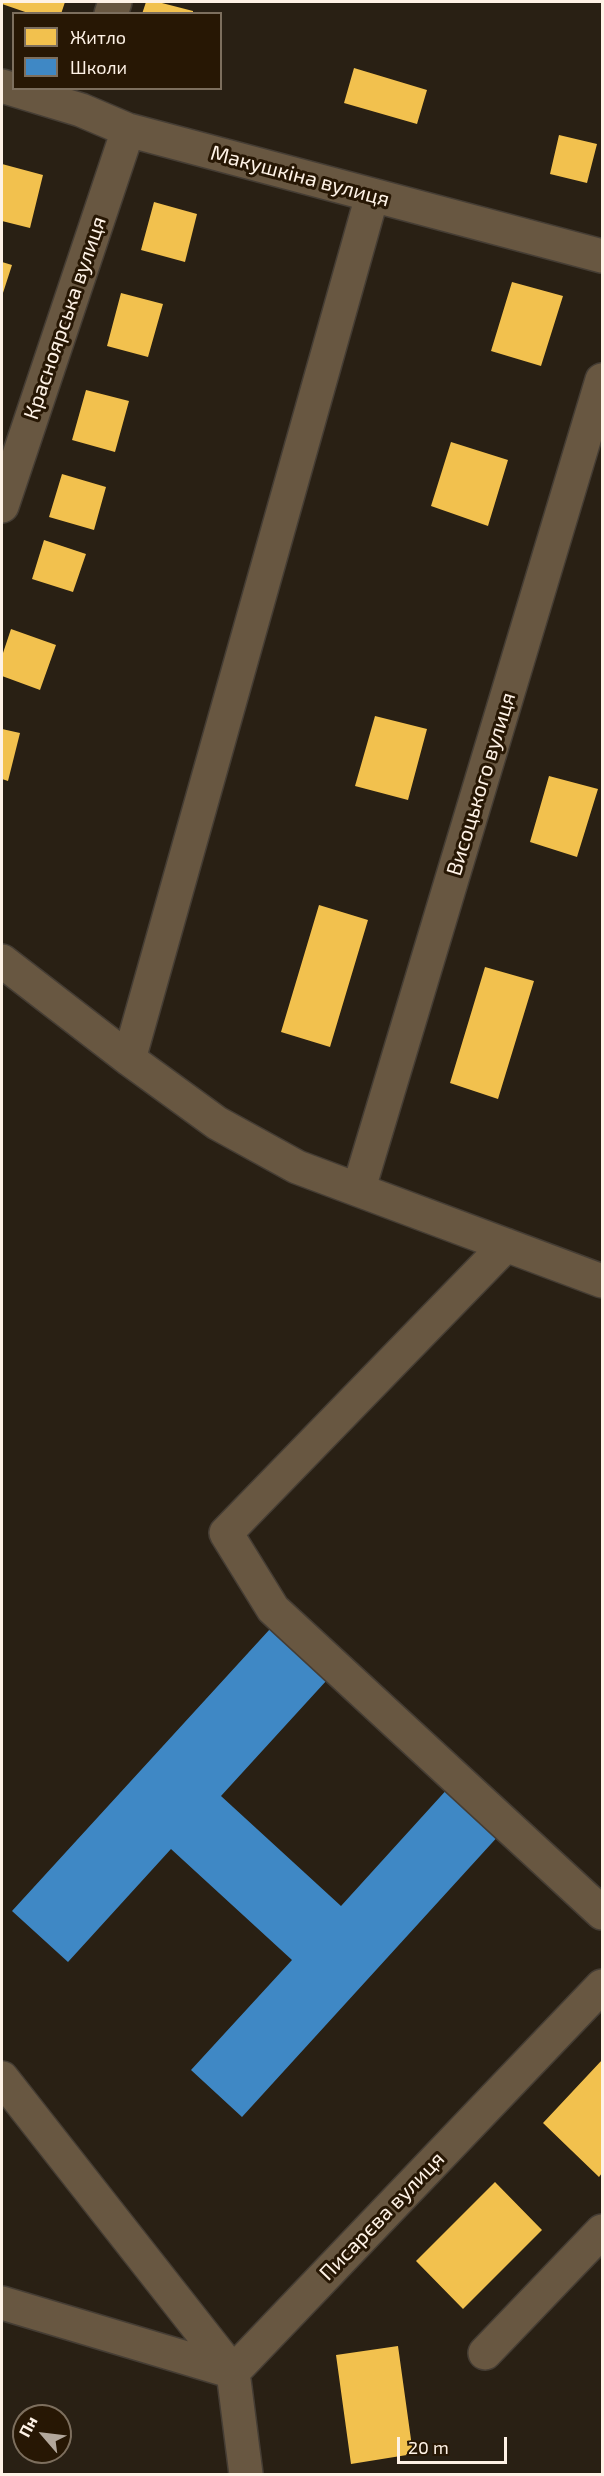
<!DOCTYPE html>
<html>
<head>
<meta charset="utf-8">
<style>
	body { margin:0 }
	#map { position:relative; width:604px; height:2476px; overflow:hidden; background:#292014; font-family:"Exo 2",sans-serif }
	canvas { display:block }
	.frame { position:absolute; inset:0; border:3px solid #fef2e6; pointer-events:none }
	.legend { position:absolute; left:12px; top:12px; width:210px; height:78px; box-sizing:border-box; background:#271704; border:2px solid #7d6f5e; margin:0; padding:8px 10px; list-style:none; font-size:18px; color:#fef2e6 }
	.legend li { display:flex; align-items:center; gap:12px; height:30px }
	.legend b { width:30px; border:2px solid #7d6f5e }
	.north { position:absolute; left:12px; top:2404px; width:60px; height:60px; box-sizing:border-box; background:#271704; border:2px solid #7d6f5e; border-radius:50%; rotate:298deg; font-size:16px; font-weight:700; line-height:24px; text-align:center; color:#fef2e6 }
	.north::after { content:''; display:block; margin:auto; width:21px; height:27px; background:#b3a89c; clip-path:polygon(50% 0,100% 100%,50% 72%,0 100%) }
	.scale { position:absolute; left:397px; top:2437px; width:110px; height:27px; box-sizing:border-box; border:3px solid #fef2e6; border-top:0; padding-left:8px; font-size:18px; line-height:21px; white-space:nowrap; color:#fef2e6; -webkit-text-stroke:4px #271704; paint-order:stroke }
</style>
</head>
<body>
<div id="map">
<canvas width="604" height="2476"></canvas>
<div class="frame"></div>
<ul class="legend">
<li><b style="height:16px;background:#f2c14e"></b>Житло</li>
<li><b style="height:16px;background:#3f88c5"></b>Школи</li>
</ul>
<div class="north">Пн</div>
<div class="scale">20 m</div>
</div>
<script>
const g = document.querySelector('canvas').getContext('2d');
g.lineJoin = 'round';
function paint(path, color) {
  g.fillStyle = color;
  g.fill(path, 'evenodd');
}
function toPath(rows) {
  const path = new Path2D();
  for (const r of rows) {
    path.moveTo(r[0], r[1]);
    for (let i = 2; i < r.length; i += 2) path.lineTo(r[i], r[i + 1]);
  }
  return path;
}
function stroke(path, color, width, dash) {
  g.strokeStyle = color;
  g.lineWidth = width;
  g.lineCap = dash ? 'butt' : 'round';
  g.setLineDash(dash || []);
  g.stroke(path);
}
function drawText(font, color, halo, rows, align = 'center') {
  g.font = font + ' "Exo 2",sans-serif';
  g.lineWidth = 6;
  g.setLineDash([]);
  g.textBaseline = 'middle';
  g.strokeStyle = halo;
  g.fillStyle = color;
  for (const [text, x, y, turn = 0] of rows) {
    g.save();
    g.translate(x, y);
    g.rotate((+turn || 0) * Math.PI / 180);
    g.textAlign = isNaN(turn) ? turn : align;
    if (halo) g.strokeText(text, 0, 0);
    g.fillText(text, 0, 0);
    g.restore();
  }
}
const homes = toPath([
	[2,2,65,2,61,14,31,14,2,4],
	[146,2,158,2,193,11,193,14,142,14],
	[354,68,427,90,417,124,344,103],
	[559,135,597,144,587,183,550,174],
	[2,164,43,175,30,228,2,221],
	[154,202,197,214,185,262,141,250],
	[2,262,12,265,2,296],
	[512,282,563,296,541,366,491,351],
	[121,293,163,304,148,357,107,346],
	[86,390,129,401,115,452,72,440],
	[451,442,508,460,488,526,431,506],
	[62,474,106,487,94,530,49,517],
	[44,540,86,554,73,592,32,579],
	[11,629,56,645,40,690,2,676,2,656],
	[375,716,427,729,408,800,355,786],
	[2,729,20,733,8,781,2,779],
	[549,776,598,789,577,857,530,842],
	[319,905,368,920,330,1047,281,1032],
	[485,967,534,981,498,1099,450,1083],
	[602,2060,602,2173,599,2177,543,2123],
	[495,2182,542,2230,463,2309,416,2261],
	[398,2346,413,2454,351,2464,336,2355]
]);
const schools = toPath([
	[270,1629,327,1680,221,1796,341,1906,450,1786,501,1833,242,2117,191,2070,292,1960,171,1849,68,1962,12,1911]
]);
const minor = toPath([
	[111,14,115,2],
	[2,86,81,110,128,130,602,256],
	[2,506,128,130],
	[2,961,129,1059,217,1123,297,1167,602,1281],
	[129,1059,372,196],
	[359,1188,602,380],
	[506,1245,226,1533,273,1609,602,1913],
	[2,2078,233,2372],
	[2,2303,233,2372],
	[485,2353,602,2231],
	[246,2474,233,2372,602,1986]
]);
const streetNames = [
	["Макушкіна вулиця",300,176,15],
	["Красноярська вулиця",65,318,-71],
	["Висоцького вулиця",481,784,-73],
	["Писарєва вулиця",382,2216,-46]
];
paint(homes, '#f2c14e');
paint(schools, '#3f88c5');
stroke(minor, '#453d34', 36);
stroke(minor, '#685741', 33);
drawText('21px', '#fef2e6', '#271704', streetNames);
</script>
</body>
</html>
